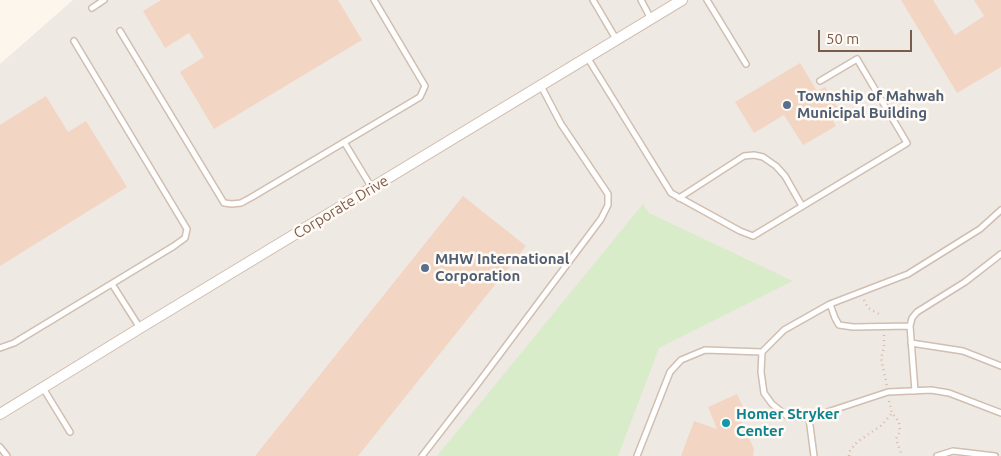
<!DOCTYPE html>
<html>
<head>
<meta charset="utf-8">
<style>
	body { margin:0 }
	#map { position:relative; width:1001px; height:456px; overflow:hidden; background:#fdf6ec; font-family:Ubuntu,sans-serif }
	canvas { display:block }
	.scale { position:absolute; left:818px; top:30px; width:94px; height:22px; box-sizing:border-box; border:2px solid #7a5c4d; border-top:0; padding-left:6px; font-size:15px; line-height:18px; white-space:nowrap; color:#7a5c4d; -webkit-text-stroke:4px #fffaf3; paint-order:stroke }
</style>
</head>
<body>
<div id="map">
<canvas width="1001" height="456"></canvas>
<div class="scale">50 m</div>
</div>
<script>
const g = document.querySelector('canvas').getContext('2d');
g.lineJoin = 'round';
function paint(path, color) {
  g.fillStyle = color;
  g.fill(path, 'evenodd');
}
function toPath(rows) {
  const path = new Path2D();
  for (const r of rows) {
    path.moveTo(r[0], r[1]);
    for (let i = 2; i < r.length; i += 2) path.lineTo(r[i], r[i + 1]);
  }
  return path;
}
function stroke(path, color, width, dash) {
  g.strokeStyle = color;
  g.lineWidth = width;
  g.lineCap = dash ? 'butt' : 'round';
  g.setLineDash(dash || []);
  g.stroke(path);
}
function drawText(font, color, halo, rows, align = 'center') {
  g.font = font + ' Ubuntu,sans-serif';
  g.lineWidth = 5;
  g.setLineDash([]);
  g.textBaseline = 'middle';
  g.strokeStyle = halo;
  g.fillStyle = color;
  for (const [text, x, y, turn = 0] of rows) {
    g.save();
    g.translate(x, y);
    g.rotate((+turn || 0) * Math.PI / 180);
    g.textAlign = isNaN(turn) ? turn : align;
    if (halo) g.strokeText(text, 0, 0);
    g.fillText(text, 0, 0);
    g.restore();
  }
}
const industrial = toPath([
	[73,0,1001,0,1001,456,0,456,0,64]
]);
const green = toPath([
	[643,204,649,213,793,281,659,348,618,456,437,456]
]);
const building = toPath([
	[161,0,338,0,362,40,214,129,180,72,204,57,189,33,165,48,143,11],
	[901,0,933,0,955,35,984,16,974,0,1001,0,1001,67,957,93],
	[800,63,817,91,825,87,838,108,829,114,836,126,803,145,784,115,754,133,735,102],
	[46,96,68,132,86,121,127,187,0,266,0,125],
	[463,196,526,246,358,456,255,456],
	[737,394,743,407,736,410,754,449,753,456,681,456,694,421,717,429,708,407]
]);
const path = toPath([
	[864,300,868,308,879,314,881,317],
	[884,335,884,348,881,358,887,386],
	[889,401,892,413,899,422,900,431,896,439,902,456],
	[849,456,849,452,857,442,882,425,892,413]
]);
const lane = toPath([
	[593,0,616,39],
	[641,0,651,19],
	[707,0,746,64],
	[92,8,104,0],
	[120,31,224,203,232,204,241,203,252,197,420,97,425,86,374,0],
	[587,57,671,193,740,231,753,236,907,143,857,59,820,81],
	[344,142,372,188],
	[679,198,744,156,754,155,763,157,776,166,785,176,802,206],
	[1001,210,980,229,908,274,830,304,784,330,762,352,761,372,764,393,772,404,787,416,809,418,888,392,931,390,949,393,1001,413],
	[112,284,140,328],
	[830,304,835,318,839,325,853,327,910,326],
	[911,343,963,351,1001,366],
	[0,348,14,343,174,246,185,238,187,229,74,41],
	[43,388,70,432],
	[915,391,910,326,912,318,917,312,965,282,1001,254],
	[809,418,814,456],
	[0,447,7,456],
	[422,456,479,382,601,219,608,205,608,194,561,124,541,86],
	[637,456,670,372,681,360,705,350,762,352],
	[937,456,953,451,995,456]
]);
const street = toPath([
	[0,414,140,328,682,0]
]);
const markers = [
	[787,105,5,"#5c6f8a"],
	[425,268,5,"#5c6f8a"],
	[726,423,5,"#0f9aa8"]
];
const serviceNames = [
	["Township of Mahwah",797,96],
	["Municipal Building",797,113],
	["MHW International",435,259],
	["Corporation",435,276]
];
const streetNames = [
	["Corporate Drive",341,207,-31]
];
const cultureNames = [
	["Homer Stryker",736,414],
	["Center",736,431]
];
paint(industrial, '#efe9e4');
paint(green, '#d8ecc9');
paint(building, '#f3d5c3');
stroke(lane, '#d1beb0', 8);
stroke(street, '#d1beb0', 12);
stroke(path, '#d9b8a5', 2.5, [1, 4]);
stroke(lane, '#fff', 5);
stroke(street, '#fff', 10);
for (const [x, y, r, color] of markers) {
  const dot = new Path2D();
  dot.arc(x, y, r, 0, 2 * Math.PI);
  g.fillStyle = color;
  g.fill(dot);
  stroke(dot, '#fffaf3', 2);
}
drawText('bold 15px', '#4e5e75', '#fffaf3', serviceNames, 'left');
drawText('15px', '#7a5c4d', '#fffaf3', streetNames);
drawText('bold 15px', '#0d838f', '#fffaf3', cultureNames, 'left');
</script>
</body>
</html>
